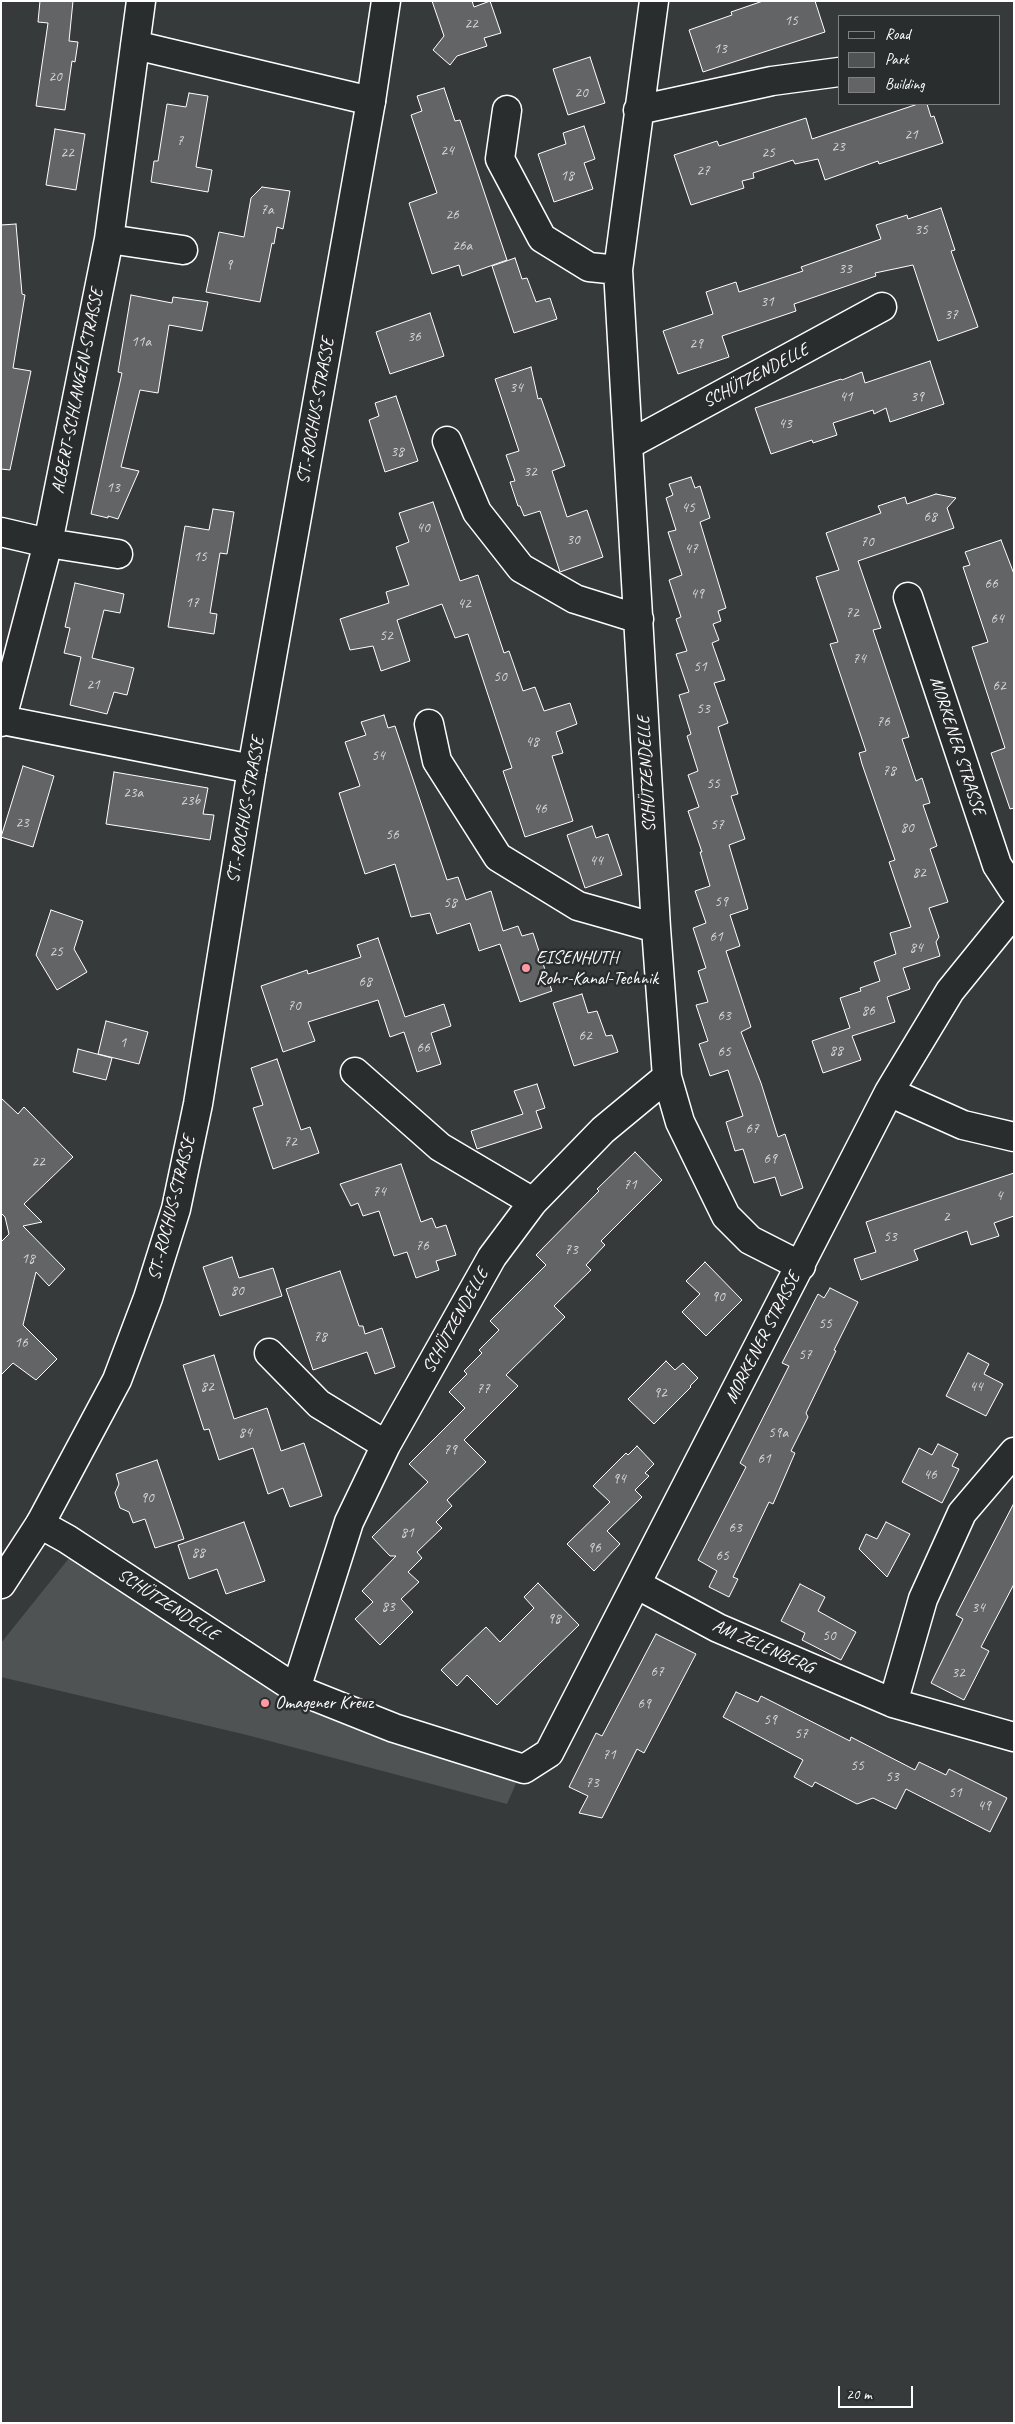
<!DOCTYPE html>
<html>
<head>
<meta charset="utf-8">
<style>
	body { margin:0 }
	#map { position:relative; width:1015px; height:2424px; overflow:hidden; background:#373a3b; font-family:Caveat,sans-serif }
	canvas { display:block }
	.frame { position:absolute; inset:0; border:2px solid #fff; pointer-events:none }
	.legend { position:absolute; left:838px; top:15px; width:162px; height:90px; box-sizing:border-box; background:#2a2d2e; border:1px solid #7f8182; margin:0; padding:6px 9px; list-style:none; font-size:15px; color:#fff }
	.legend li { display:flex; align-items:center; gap:10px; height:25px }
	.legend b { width:25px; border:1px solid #7f8182 }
	.scale { position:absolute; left:838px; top:2386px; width:75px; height:22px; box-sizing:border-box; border:2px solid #fff; border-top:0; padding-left:6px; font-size:15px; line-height:18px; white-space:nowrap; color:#fff; -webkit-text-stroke:4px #2a2d2e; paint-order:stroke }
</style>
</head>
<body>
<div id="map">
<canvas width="1015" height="2424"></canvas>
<div class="frame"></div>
<ul class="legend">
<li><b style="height:6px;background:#2a2d2e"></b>Road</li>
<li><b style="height:14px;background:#505354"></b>Park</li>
<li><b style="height:14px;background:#636465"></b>Building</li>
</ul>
<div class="scale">20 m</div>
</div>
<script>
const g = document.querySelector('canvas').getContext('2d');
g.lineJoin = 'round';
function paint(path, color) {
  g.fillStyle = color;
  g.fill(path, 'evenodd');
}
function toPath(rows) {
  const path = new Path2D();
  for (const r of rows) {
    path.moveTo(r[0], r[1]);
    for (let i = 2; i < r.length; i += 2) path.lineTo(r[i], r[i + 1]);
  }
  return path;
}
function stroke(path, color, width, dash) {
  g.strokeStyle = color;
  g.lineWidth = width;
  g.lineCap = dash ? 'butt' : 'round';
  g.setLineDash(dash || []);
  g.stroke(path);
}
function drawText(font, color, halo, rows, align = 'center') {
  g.font = font + ' Caveat,sans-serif';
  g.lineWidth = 5;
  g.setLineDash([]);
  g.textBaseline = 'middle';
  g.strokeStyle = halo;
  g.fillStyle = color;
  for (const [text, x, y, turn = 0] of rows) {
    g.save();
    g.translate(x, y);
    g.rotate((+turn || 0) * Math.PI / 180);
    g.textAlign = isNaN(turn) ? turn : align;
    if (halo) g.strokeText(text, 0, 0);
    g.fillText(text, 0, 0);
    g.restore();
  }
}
const green = toPath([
	[70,1557,265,1685,517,1781,507,1804,247,1735,1,1677,1,1643]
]);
const building = toPath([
	[40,1,73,1,69,41,78,42,75,62,72,61,65,110,36,106,48,23,38,22,40,1],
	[432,1,472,1,474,7,490,1,501,33,484,38,487,46,457,56,450,65,433,50,444,36,432,1],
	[763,1,815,1,825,32,703,72,689,30,732,15,731,12,763,1],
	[590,57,605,103,568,115,553,69,590,57],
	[444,88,455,121,460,120,507,260,462,276,459,265,432,274,409,203,437,193,411,115,422,111,417,96,444,88],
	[189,93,208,96,196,167,212,170,208,192,151,182,154,161,158,161,167,104,186,107,189,93],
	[918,104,927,104,931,117,934,116,943,143,879,164,878,161,825,180,818,159,795,164,793,160,753,173,754,178,742,181,744,188,691,205,674,155,717,141,719,146,806,118,812,139,918,104],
	[584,126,595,159,584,163,593,189,554,202,538,154,566,144,563,133,584,126],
	[55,129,85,134,76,190,46,185,55,129],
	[262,187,290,191,283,229,277,227,274,244,272,243,260,302,206,292,219,232,244,237,251,198,262,187],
	[941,208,955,250,951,251,978,327,938,341,913,265,875,273,876,276,794,304,796,311,722,336,729,357,678,374,663,331,713,314,706,292,736,282,739,292,803,271,801,267,881,239,876,225,907,215,908,219,941,208],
	[16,224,22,294,25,295,13,368,31,371,10,470,1,469,1,225,16,224],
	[515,258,522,279,527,278,536,302,550,298,557,319,514,333,492,266,515,258],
	[131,295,172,303,173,297,208,302,202,331,169,325,158,393,140,390,121,467,139,471,118,519,108,516,108,518,91,514,122,373,118,372,131,295],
	[430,313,444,356,390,374,376,332,430,313],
	[930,361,944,404,890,422,886,408,874,414,873,410,833,423,837,435,813,443,812,440,771,454,755,408,841,379,842,380,862,372,865,383,930,361],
	[531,367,538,399,541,398,565,466,552,471,567,517,587,510,603,557,560,572,540,511,524,516,520,506,518,506,510,482,515,481,506,455,519,451,495,379,531,367],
	[396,396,418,461,385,472,369,420,379,416,375,403,396,396],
	[691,477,695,488,700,486,710,518,700,522,726,608,718,611,721,621,713,624,719,640,712,643,725,680,714,683,728,723,718,727,738,794,731,796,745,839,729,845,748,909,730,915,740,946,726,951,751,1027,741,1032,761,1083,778,1137,785,1134,803,1188,781,1196,775,1177,754,1183,743,1149,735,1151,726,1122,743,1116,728,1070,710,1076,699,1044,708,1041,696,1005,708,1002,698,971,706,968,693,928,706,923,695,891,710,886,700,852,702,852,688,811,699,807,688,775,698,771,687,736,691,734,679,695,689,692,676,654,687,651,676,619,681,617,669,580,682,575,668,532,676,530,666,498,673,495,669,484,691,477],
	[936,494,956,498,947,508,954,528,858,561,881,628,873,630,909,737,902,739,916,781,922,778,930,803,923,805,937,846,930,849,948,902,929,908,939,937,936,942,940,956,903,968,910,989,887,997,895,1022,852,1036,861,1060,823,1073,812,1041,850,1028,840,998,861,991,860,988,880,981,874,962,896,954,890,933,911,927,889,862,895,860,862,764,859,753,866,751,830,644,838,642,816,577,839,570,826,533,881,513,878,506,905,497,907,504,936,494],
	[433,502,460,581,478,575,504,653,509,651,523,691,535,687,544,711,570,703,577,724,556,732,563,753,552,756,573,821,525,837,503,771,512,768,468,634,455,638,442,604,397,620,410,661,381,671,373,646,350,650,340,619,389,603,386,592,409,585,396,547,409,542,399,513,433,502],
	[213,509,234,512,227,554,220,553,210,613,217,614,214,634,168,627,185,526,209,530,213,509],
	[1001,540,1014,574,1014,808,1010,809,991,753,1005,748,972,647,988,642,963,567,970,565,965,552,1001,540],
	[75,583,124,594,120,613,104,610,92,658,134,668,127,695,114,692,107,714,70,705,81,657,64,653,70,628,65,627,75,583],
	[384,715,388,728,395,726,447,880,458,877,466,900,491,891,503,931,518,926,522,936,533,933,552,991,520,1002,500,944,479,951,470,923,437,934,430,913,411,917,395,864,365,874,339,793,360,786,345,742,366,735,361,722,384,715],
	[23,766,54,776,33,847,1,837,23,766],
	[114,772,208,788,203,814,214,815,210,840,106,824,114,772],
	[592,826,596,838,608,834,622,875,585,888,567,835,592,826],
	[51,910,83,921,74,949,87,972,57,990,36,955,51,910],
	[378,938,405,1017,444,1004,451,1026,431,1033,441,1064,417,1072,404,1032,390,1037,378,1000,308,1022,315,1041,283,1052,261,986,307,970,308,974,361,957,357,945,378,938],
	[582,994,588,1013,597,1011,606,1036,612,1035,618,1052,574,1066,553,1003,582,994],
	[106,1021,148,1032,139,1064,98,1054,106,1021],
	[78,1049,112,1058,106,1080,73,1072,78,1049],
	[277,1059,301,1130,310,1127,319,1153,273,1169,253,1108,263,1105,251,1068,277,1059],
	[537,1084,545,1108,536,1111,542,1128,477,1149,471,1131,523,1114,514,1091,537,1084],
	[1,1098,18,1114,24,1107,73,1157,24,1204,42,1222,23,1226,65,1269,49,1286,36,1272,23,1325,57,1359,36,1380,13,1363,1,1375,1,1242,9,1234,5,1217,1,1213,1,1098],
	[635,1152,662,1180,601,1241,605,1245,586,1265,591,1270,554,1306,565,1317,506,1375,518,1386,464,1440,486,1462,447,1500,452,1506,436,1522,442,1528,417,1552,422,1558,408,1572,419,1582,401,1599,413,1612,380,1645,355,1619,373,1602,362,1591,396,1556,390,1556,372,1537,428,1482,409,1464,465,1408,449,1392,467,1374,464,1371,482,1353,479,1350,499,1330,490,1321,546,1265,536,1255,599,1191,597,1189,635,1152],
	[401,1164,421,1222,432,1218,436,1228,446,1225,456,1255,436,1261,439,1270,416,1278,407,1252,394,1256,379,1211,363,1216,358,1203,351,1206,340,1184,401,1164],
	[1014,1173,1014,1216,994,1223,999,1236,971,1245,967,1231,914,1250,918,1260,861,1280,854,1259,876,1252,866,1222,1014,1173],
	[232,1257,239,1278,273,1268,282,1296,220,1316,203,1267,232,1257],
	[705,1262,742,1300,706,1336,682,1312,700,1294,686,1281,705,1262],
	[340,1271,359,1326,363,1326,365,1334,382,1328,395,1367,375,1374,367,1352,313,1370,286,1289,340,1271],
	[830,1288,858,1302,834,1350,836,1351,806,1413,808,1417,791,1451,795,1453,773,1504,769,1502,733,1577,738,1579,729,1597,709,1587,717,1571,698,1560,746,1467,740,1463,789,1366,782,1363,818,1294,824,1298,830,1288],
	[968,1353,989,1364,984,1374,1003,1384,986,1416,946,1396,968,1353],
	[214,1355,234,1419,267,1408,281,1451,304,1443,322,1496,290,1507,283,1488,268,1494,253,1448,219,1460,209,1429,204,1430,183,1365,214,1355],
	[666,1361,675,1370,683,1363,698,1378,690,1386,691,1387,654,1424,628,1399,666,1361],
	[938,1444,958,1454,952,1466,959,1469,942,1503,902,1482,919,1448,932,1455,938,1444],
	[637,1446,654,1464,645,1473,649,1476,635,1490,642,1497,607,1531,620,1544,594,1571,567,1544,610,1502,593,1486,626,1453,628,1455,637,1446],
	[157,1460,184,1539,155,1548,145,1519,133,1523,129,1512,120,1508,115,1493,119,1484,116,1474,157,1460],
	[1014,1503,1014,1584,981,1647,989,1651,964,1700,931,1683,963,1619,956,1615,1014,1503],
	[244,1522,265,1581,226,1594,217,1569,189,1579,178,1545,244,1522],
	[886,1522,910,1534,887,1577,859,1549,866,1534,877,1539,886,1522],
	[538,1583,579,1625,497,1705,467,1675,457,1686,441,1670,486,1627,500,1642,534,1608,524,1597,538,1583],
	[800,1584,825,1597,818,1611,856,1632,841,1660,802,1640,805,1633,781,1621,800,1584],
	[656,1634,696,1654,644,1753,637,1749,602,1818,579,1813,588,1796,569,1787,596,1733,602,1736,656,1634],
	[736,1692,758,1702,761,1696,850,1741,851,1737,915,1770,919,1762,946,1775,949,1769,1007,1798,990,1832,906,1789,896,1809,873,1798,857,1804,815,1782,812,1787,794,1777,803,1760,723,1717,736,1692]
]);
const street = toPath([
	[654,1,618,270,656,928,667,1077,680,1122,726,1216,750,1240,801,1266],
	[135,45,371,101],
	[507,110,500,159,542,238,589,267,618,270],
	[638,110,772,81,839,72],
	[109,239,183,250],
	[447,441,477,512,521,568,575,599,639,619],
	[630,444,882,307],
	[1,532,48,543,118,554],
	[908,597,997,865,1014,891],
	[2,720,252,769],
	[1,722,48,543,109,239,141,1],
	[429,724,437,761,498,857,578,906,656,928],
	[355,1072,440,1147,533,1202],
	[889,1092,963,1125,1014,1137],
	[269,1353,319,1404,386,1445],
	[40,1524,67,1539,296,1689,394,1728,524,1769,549,1753,889,1092,950,991,1014,912],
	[636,1584,718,1628,893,1703,1014,1737],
	[296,1689,349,1522,386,1445,492,1257,533,1202,603,1130,667,1077],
	[893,1703,923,1599,962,1513,1014,1452]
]);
const secondary = toPath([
	[1,1584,40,1524,117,1380,148,1298,176,1209,198,1104,252,769,371,101,386,1]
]);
const markers = [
	[526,968,5,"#ff9aa2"],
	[265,1703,5,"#ff9aa2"]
];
const numberNames = [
	["15",791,21],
	["22",471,24],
	["13",720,49],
	["20",55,77],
	["20",581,93],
	["21",911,135],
	["7",180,141],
	["23",838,147],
	["24",447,151],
	["22",67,153],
	["25",768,153],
	["27",703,171],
	["18",567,176],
	["7a",267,210],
	["26",452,215],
	["35",921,230],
	["26a",462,246],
	["9",229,265],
	["33",845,269],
	["31",767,302],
	["37",951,315],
	["36",414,337],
	["11a",141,342],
	["29",696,344],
	["34",516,388],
	["41",846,397],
	["39",917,397],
	["43",785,424],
	["38",397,452],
	["32",530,472],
	["13",113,488],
	["45",688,508],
	["68",930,517],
	["40",423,528],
	["30",573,540],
	["70",867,542],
	["47",691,549],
	["15",200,557],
	["66",991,584],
	["49",697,594],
	["17",192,603],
	["42",464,604],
	["72",852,613],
	["64",997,619],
	["52",386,636],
	["74",859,659],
	["51",700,667],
	["50",500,677],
	["21",93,685],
	["62",999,686],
	["53",703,709],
	["76",883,722],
	["48",532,742],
	["54",378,756],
	["78",889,771],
	["55",713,784],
	["23a",133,793],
	["23b",190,801],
	["46",540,809],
	["23",22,823],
	["57",717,825],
	["80",907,828],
	["56",392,835],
	["44",596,861],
	["82",919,873],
	["59",721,902],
	["58",450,903],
	["61",716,937],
	["84",916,948],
	["25",56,952],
	["68",365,982],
	["70",294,1006],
	["86",868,1011],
	["63",724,1016],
	["62",585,1036],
	["1",123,1043],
	["66",423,1048],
	["88",836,1051],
	["65",724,1052],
	["67",752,1129],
	["72",290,1142],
	["69",770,1159],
	["22",38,1162],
	["71",630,1185],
	["74",379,1192],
	["4",999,1196],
	["2",946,1217],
	["53",890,1237],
	["76",422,1246],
	["73",571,1250],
	["18",28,1259],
	["80",237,1291],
	["90",718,1297],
	["55",825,1324],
	["78",320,1337],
	["16",21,1343],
	["57",805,1355],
	["82",207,1387],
	["44",976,1387],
	["77",483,1389],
	["92",660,1393],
	["84",245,1433],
	["59a",778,1433],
	["79",450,1450],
	["61",764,1459],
	["46",930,1475],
	["94",619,1479],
	["90",147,1498],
	["63",735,1528],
	["81",407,1533],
	["96",594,1548],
	["88",198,1553],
	["65",722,1556],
	["83",388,1607],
	["34",978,1608],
	["98",554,1619],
	["50",829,1636],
	["67",657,1672],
	["32",958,1673],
	["69",644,1704],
	["59",770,1720],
	["57",801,1734],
	["71",609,1755],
	["55",857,1766],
	["53",892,1777],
	["73",592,1783],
	["51",955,1793],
	["49",984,1806]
];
const streetNames = [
	["SCHÜTZENDELLE",756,376,-28],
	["ALBERT-SCHLANGEN-STRASSE",78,391,-79],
	["ST.-ROCHUS-STRASSE",316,411,-80],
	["MORKENER STRASSE",957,746,72],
	["SCHÜTZENDELLE",647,774,-93],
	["ST.-ROCHUS-STRASSE",246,810,-80],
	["ST.-ROCHUS-STRASSE",172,1208,-76],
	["SCHÜTZENDELLE",456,1321,-61],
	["MORKENER STRASSE",763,1338,-63],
	["SCHÜTZENDELLE",168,1605,33],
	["AM ZELENBERG",763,1647,24]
];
const poiNames = [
	["EISENHUTH",536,958],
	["Rohr-Kanal-Technik",536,979],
	["Omagener Kreuz",275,1703]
];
paint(green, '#505354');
paint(building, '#636465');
stroke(building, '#fff', 1);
stroke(street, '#fff', 31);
stroke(secondary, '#fff', 31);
stroke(street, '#2a2d2e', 28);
stroke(secondary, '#2a2d2e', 28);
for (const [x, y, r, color] of markers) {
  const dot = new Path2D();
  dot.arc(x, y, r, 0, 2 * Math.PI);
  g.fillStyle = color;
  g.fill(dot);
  stroke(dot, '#2a2d2e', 2);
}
drawText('15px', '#d8d8d8', null, numberNames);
drawText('18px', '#fff', '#2a2d2e', streetNames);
drawText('18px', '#fff', '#2a2d2e', poiNames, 'left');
</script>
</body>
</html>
